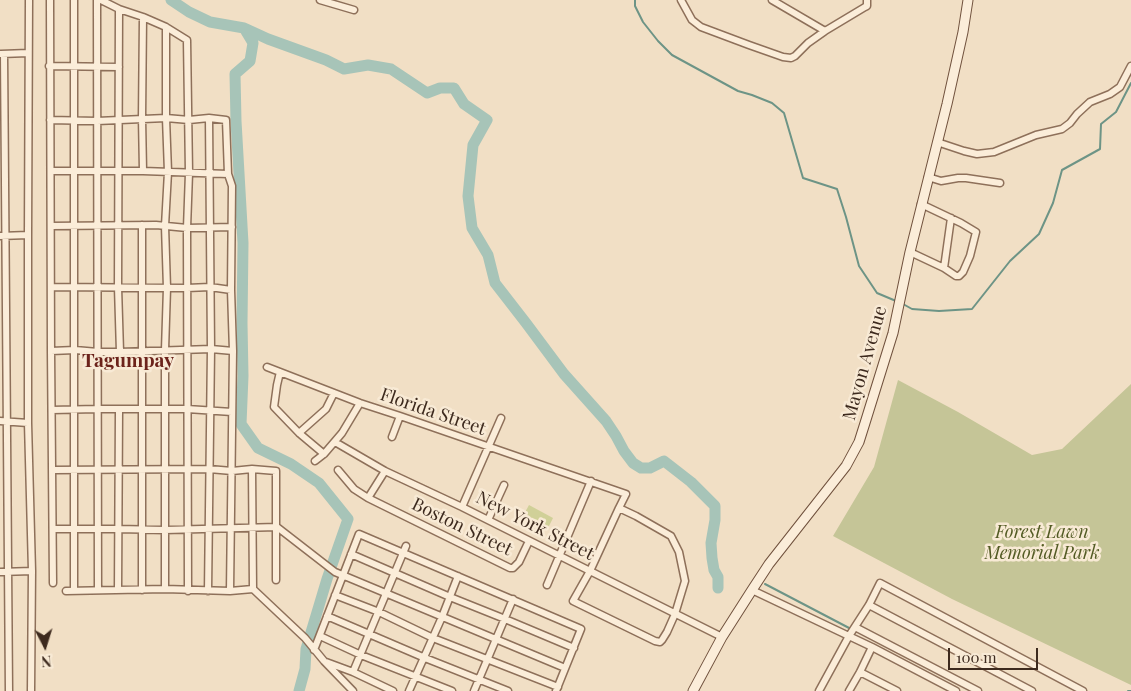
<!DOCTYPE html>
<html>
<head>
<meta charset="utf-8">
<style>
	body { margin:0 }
	#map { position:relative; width:1131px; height:691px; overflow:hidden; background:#f1dfc5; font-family:"Playfair Display",serif }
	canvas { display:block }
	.north { position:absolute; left:20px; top:621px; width:50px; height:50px; -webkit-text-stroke:4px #f8ead5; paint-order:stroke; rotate:175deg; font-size:14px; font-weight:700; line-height:20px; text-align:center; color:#3d2a1e }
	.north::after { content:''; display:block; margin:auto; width:18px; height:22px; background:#3d2a1e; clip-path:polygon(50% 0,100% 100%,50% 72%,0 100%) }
	.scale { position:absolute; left:948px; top:648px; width:90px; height:22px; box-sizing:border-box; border:2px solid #3d2a1e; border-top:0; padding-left:6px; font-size:15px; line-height:18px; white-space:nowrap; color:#3d2a1e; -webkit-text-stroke:4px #f8ead5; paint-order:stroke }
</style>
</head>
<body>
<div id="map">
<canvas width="1131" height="691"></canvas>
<div class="north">N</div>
<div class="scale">100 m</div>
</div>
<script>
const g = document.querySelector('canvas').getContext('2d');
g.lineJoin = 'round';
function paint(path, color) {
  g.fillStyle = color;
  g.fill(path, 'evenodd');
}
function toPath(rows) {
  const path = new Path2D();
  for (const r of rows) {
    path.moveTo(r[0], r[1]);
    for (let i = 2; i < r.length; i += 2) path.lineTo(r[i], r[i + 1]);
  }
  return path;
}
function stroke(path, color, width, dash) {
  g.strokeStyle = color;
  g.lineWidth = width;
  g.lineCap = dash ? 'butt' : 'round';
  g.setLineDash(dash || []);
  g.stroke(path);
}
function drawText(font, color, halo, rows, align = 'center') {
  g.font = font + ' "Playfair Display",serif';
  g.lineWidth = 5;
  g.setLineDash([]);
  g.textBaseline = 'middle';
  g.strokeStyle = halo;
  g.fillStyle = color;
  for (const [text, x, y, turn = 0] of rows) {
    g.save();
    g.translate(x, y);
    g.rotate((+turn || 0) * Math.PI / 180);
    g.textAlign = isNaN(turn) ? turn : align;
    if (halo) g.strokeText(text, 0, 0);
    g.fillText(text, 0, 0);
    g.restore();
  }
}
const green = toPath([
	[529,505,553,518,548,528,523,516]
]);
const cemetery = toPath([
	[898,380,958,412,1032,455,1062,449,1131,384,1131,685,952,599,833,536,874,467]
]);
const stream = toPath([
	[635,0,635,6,643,22,658,41,672,55,738,91,752,95,772,103,784,113,803,178,837,189,846,217,859,266,877,293,896,301],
	[903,304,912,309,939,311,972,309,1010,261,1039,234,1053,203,1062,170,1100,149,1101,124,1116,112,1131,83],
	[765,584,851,629],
	[1128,691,1131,691]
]);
const river = toPath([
	[171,0,189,12,210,22,244,28,268,39,326,60,344,69,368,65,391,69,427,93,440,88,454,88,464,104,487,120,473,145,468,196,472,228,488,255,495,283,526,323,564,374,606,421,616,436,624,451,633,463,641,468,650,468,664,461,691,482,715,506,715,520,711,543,712,558,714,570,718,577,718,588],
	[244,28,253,43,250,61,235,74,236,121,243,243,242,323,243,376,241,424,258,448,291,464,319,483,348,519,327,579,306,649,305,669,299,691]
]);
const minor = toPath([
	[29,0,28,235,28,423,32,571,31,691],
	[50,0,51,351,53,583],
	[74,0,74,591],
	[97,0,98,590],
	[101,0,119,9,143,17,166,27,187,40,189,173,187,228,188,591],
	[320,0,354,10],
	[681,0,692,20,701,27,749,45,783,57,791,58,795,56,808,43,825,31,865,7,867,6,867,0],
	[772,0,825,31],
	[119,9,118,287,120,352],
	[143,17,142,118,143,171],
	[1,54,28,53],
	[4,54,9,691],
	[49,66,119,67],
	[50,120,97,121,166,118,189,120,209,118,226,120,228,174,232,186,231,290,233,351,230,591],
	[937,142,964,151,977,154,994,152,1036,135,1062,129,1070,123,1077,114,1090,102,1110,94,1120,87,1131,66],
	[51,171,143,171,228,174],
	[928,177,941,181,958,178,966,178,1000,183],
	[142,225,142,590],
	[51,226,156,225,187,228,232,227],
	[0,236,28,235],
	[910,252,944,268,956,276,959,276,963,272,970,256,976,232,961,223,921,204],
	[944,268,951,218],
	[52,287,187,288,210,287,231,290],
	[51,351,75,350,98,352,120,352,211,349,233,351],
	[267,367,360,403,400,416,626,494,619,508,590,571,573,601,655,641,660,642,662,640,667,632,675,614,685,581,679,552,671,536,636,516,619,508],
	[280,372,277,385,274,407,299,433,324,454],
	[52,410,97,409,187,409,232,412],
	[0,421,28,423],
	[299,433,326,409,334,393],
	[392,437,400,416],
	[335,442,385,471,462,507,722,637],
	[315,461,324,454,342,433,360,403],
	[252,469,253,589],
	[53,470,209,469,232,471,252,469,276,471,276,580],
	[338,470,354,489,368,498,510,568,513,568,519,562,529,541],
	[368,498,385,471],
	[462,507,501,418],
	[488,520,504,485],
	[53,529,118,529,165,530,277,527,335,572,565,668],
	[351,554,450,597,505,619,574,648],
	[0,572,32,571],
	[547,585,591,481],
	[165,589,165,350,167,288,165,226,168,172,166,118,166,27],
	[118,590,119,410],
	[752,590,872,647,956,691],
	[66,591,165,589,230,591,253,589,305,638,324,661,353,691],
	[208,591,211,349,209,118],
	[335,595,379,612,433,638,558,687],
	[869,605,1032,691],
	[327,616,425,658,508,691],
	[855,627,978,691],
	[320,636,361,655,452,691],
	[314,650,359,534,581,629,556,691],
	[326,662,353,672,393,691],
	[353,672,406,546],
	[860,672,897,691],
	[409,691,442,617,458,576],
	[474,691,513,599],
	[819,691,849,636,869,605,880,583,1083,691],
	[849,691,860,672,872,647]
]);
const secondary = toPath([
	[693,691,722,637,752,590,769,564,846,466,859,442,865,423,893,333,910,252,947,104,963,32,968,0]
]);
const streetNames = [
	["Mayon Avenue",865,363,-74],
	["Florida Street",433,412,19],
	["New York Street",535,526,27],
	["Boston Street",462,527,26]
];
const parkNames = [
	["Forest Lawn",1042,532],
	["Memorial Park",1042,553]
];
const neighbourhoodNames = [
	["Tagumpay",128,361]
];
paint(green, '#d0d098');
paint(cemetery, '#c5c597');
stroke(stream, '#6d9486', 2);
stroke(river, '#a7c4b8', 11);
stroke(minor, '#8e705a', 9);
stroke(secondary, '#70513d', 11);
stroke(minor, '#fbedd9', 6);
stroke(secondary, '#fbedd9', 9);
drawText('18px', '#3d2a1e', '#f8ead5', streetNames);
drawText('italic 18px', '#535b24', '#f8ead5', parkNames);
drawText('bold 19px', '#6c231b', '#f8ead5', neighbourhoodNames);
</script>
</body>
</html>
